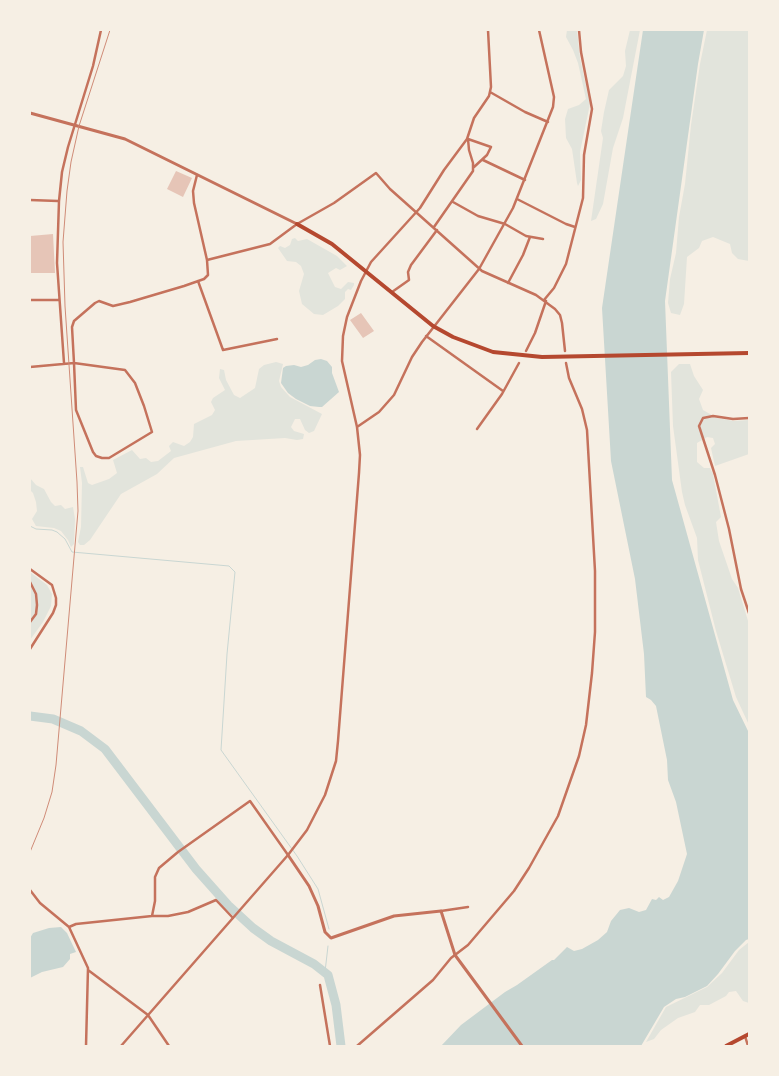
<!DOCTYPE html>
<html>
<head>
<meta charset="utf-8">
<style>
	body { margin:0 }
	#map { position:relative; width:779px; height:1076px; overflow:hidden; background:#f6efe4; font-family:Roboto,sans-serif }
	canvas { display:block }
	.frame { position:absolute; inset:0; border:31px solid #f6efe4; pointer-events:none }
</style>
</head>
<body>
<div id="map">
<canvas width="779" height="1076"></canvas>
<div class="frame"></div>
</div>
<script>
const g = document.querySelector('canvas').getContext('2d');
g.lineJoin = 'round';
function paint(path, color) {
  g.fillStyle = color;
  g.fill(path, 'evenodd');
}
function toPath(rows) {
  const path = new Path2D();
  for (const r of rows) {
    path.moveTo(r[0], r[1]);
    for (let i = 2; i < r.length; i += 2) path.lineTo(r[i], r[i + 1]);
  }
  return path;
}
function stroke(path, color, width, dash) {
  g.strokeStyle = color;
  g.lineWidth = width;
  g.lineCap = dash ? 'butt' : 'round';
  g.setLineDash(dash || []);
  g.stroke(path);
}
const green = toPath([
	[567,30,577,30,580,58,590,104,580,152,581,180,578,186,577,183,572,149,566,138,565,119,568,109,579,105,586,99,578,63,573,50,566,37],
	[630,30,640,30,623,118,613,148,603,204,596,219,591,221,603,138,601,131,604,112,609,90,623,76,626,66,625,51],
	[707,30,749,30,749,261,738,259,732,253,730,244,713,237,702,241,699,248,687,257,684,304,680,315,671,313,668,303,670,279,676,253,679,217,685,184,691,125,700,64],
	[295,238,298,241,307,239,337,256,347,266,340,270,336,268,328,273,335,287,341,289,348,282,354,283,354,285,351,290,348,289,345,292,345,299,338,306,323,315,314,314,302,304,299,291,304,274,301,266,296,262,287,261,278,248,280,246,285,248,290,245,292,239],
	[276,362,283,364,279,381,281,387,290,397,322,414,314,431,309,433,305,430,300,419,295,419,291,427,294,431,304,434,303,439,297,440,285,438,236,441,174,458,157,474,121,494,90,540,84,545,80,545,78,542,81,527,82,483,80,467,83,467,88,483,92,485,109,479,117,473,113,460,132,450,140,459,146,458,151,462,158,461,171,451,169,446,173,442,184,446,190,442,193,437,194,424,212,415,215,410,211,402,213,398,225,390,219,378,220,369,224,370,226,380,234,395,240,398,255,388,259,369,264,365],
	[679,364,690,364,694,376,703,390,699,399,703,410,717,418,734,421,749,420,749,454,715,466,711,448,715,444,713,438,707,437,697,443,697,462,704,468,710,468,713,474,721,517,716,522,719,541,732,579,738,588,749,624,749,725,736,697,716,631,698,560,697,538,685,505,682,492,673,426,671,372],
	[30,478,36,485,44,489,51,502,55,506,61,505,65,509,73,507,75,519,74,544,71,547,68,540,61,531,54,528,36,526,32,519,37,511,36,502,33,493,30,490],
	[30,572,47,585,52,594,51,606,43,622,30,640],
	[749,942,749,1003,743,1001,736,991,729,992,726,996,709,1005,700,1005,695,1012,678,1018,661,1030,654,1039,646,1042,666,1007,707,987,722,973,739,950]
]);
const water = toPath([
	[643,30,704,30,698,64,665,301,672,480,733,700,749,733,749,939,746,940,735,951,718,974,707,986,685,997,676,999,664,1007,641,1046,441,1046,461,1025,505,992,517,985,552,960,554,960,567,947,574,951,582,949,598,940,607,932,611,921,620,910,629,908,639,912,646,910,652,899,656,900,659,897,663,900,669,897,678,881,687,854,676,802,668,780,667,760,656,706,651,700,646,697,644,654,635,579,611,461,602,308],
	[321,359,327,361,332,367,332,373,339,392,322,407,319,407,310,406,296,399,288,393,281,383,283,368,286,366,294,365,301,367,308,365,315,360],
	[61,927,67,933,76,952,70,954,70,959,63,967,42,972,30,978,30,938,33,933,49,928]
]);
const stream = toPath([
	[30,526,36,529,52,530,57,532,65,539,72,552,229,566,235,572,227,654,221,750,297,856,318,889,329,929],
	[325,972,328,946]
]);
const river = toPath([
	[30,716,53,719,81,731,105,749,196,869,228,905,253,928,271,941,314,964,328,975,336,1005,341,1046]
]);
const building = toPath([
	[176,171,192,178,183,197,167,189],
	[53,234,55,273,31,273,30,236],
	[361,313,374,331,363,338,350,320]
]);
const minor = toPath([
	[490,92,525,112,548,122],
	[468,139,491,147,487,155,474,167],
	[483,160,525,180],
	[517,199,566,224,575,227],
	[30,200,58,201],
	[453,202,478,216,505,224,526,236,543,239],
	[434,227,473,171,473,163,469,150,468,139],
	[207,260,270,244,297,224,334,203,376,173,390,189,482,271,536,295,555,309,560,315,562,323,565,351],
	[198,281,223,350,277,339],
	[508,283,523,255,530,237],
	[392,292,409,280,408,272,411,265,437,230],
	[30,300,58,300],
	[544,300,554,288,566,264,583,198,584,155,592,109,581,52,579,30],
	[426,336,503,391],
	[526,351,535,333,546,301],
	[64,363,57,263,59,201,62,172,68,147,93,66,101,30],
	[74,363,125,370,135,383,144,406,152,432,109,458,102,458,96,456,93,452,76,410,74,363],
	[30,367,74,363,72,327,74,321,95,303,99,301,113,306,130,302,184,286,204,279,208,275,207,260,194,203,193,191,197,175],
	[749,418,733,419,713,416,703,418,699,426,715,475,729,529,741,589,749,613],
	[357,427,379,412,394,395,412,357,422,342,479,269,513,208,553,107,554,97,539,30],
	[477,429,502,394,519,363],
	[30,569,52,585,56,598,56,605,53,613,30,649],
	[30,582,36,594,37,605,36,614,30,622],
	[30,890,40,903,69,927,88,968,86,1046],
	[441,911,468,907],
	[152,916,155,901,155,877,159,868,178,852,250,801,288,855],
	[69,927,76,924,152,916,168,916,188,912,216,900,233,918],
	[88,970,148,1015,169,1046],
	[320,985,330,1046],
	[745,1036,748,1046],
	[121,1046,288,855,307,830,325,795,336,761,338,741,359,473,360,455,357,427,342,361,343,336,347,317,361,281,371,262,420,208,444,170,467,139,474,118,489,96,491,87,488,30],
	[357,1046,433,980,451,958,468,945,514,891,529,868,558,816,579,756,586,725,592,673,595,632,595,571,587,430,582,409,569,378,566,363]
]);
const tertiary = toPath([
	[30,113,125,139,297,224],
	[288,855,309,886,318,906,325,932,331,938,394,916,441,911,455,955,522,1046]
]);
const primary = toPath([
	[297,224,332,244,433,326,453,337,493,352,542,357,749,353],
	[726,1046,749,1034]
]);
const rail = toPath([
	[30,852,44,818,52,792,56,765,78,511,77,482,65,306,63,242,67,191,71,162,79,126,110,30]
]);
paint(green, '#e2e4dc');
paint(water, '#c9d6d2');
stroke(stream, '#c9d6d2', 1);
stroke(river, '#c9d6d2', 9);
paint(building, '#e6c5b7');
stroke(minor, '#c5725c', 2.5);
stroke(tertiary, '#c5725c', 3);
stroke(primary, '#b5482f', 4);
stroke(rail, '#cf8b77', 1);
</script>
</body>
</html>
